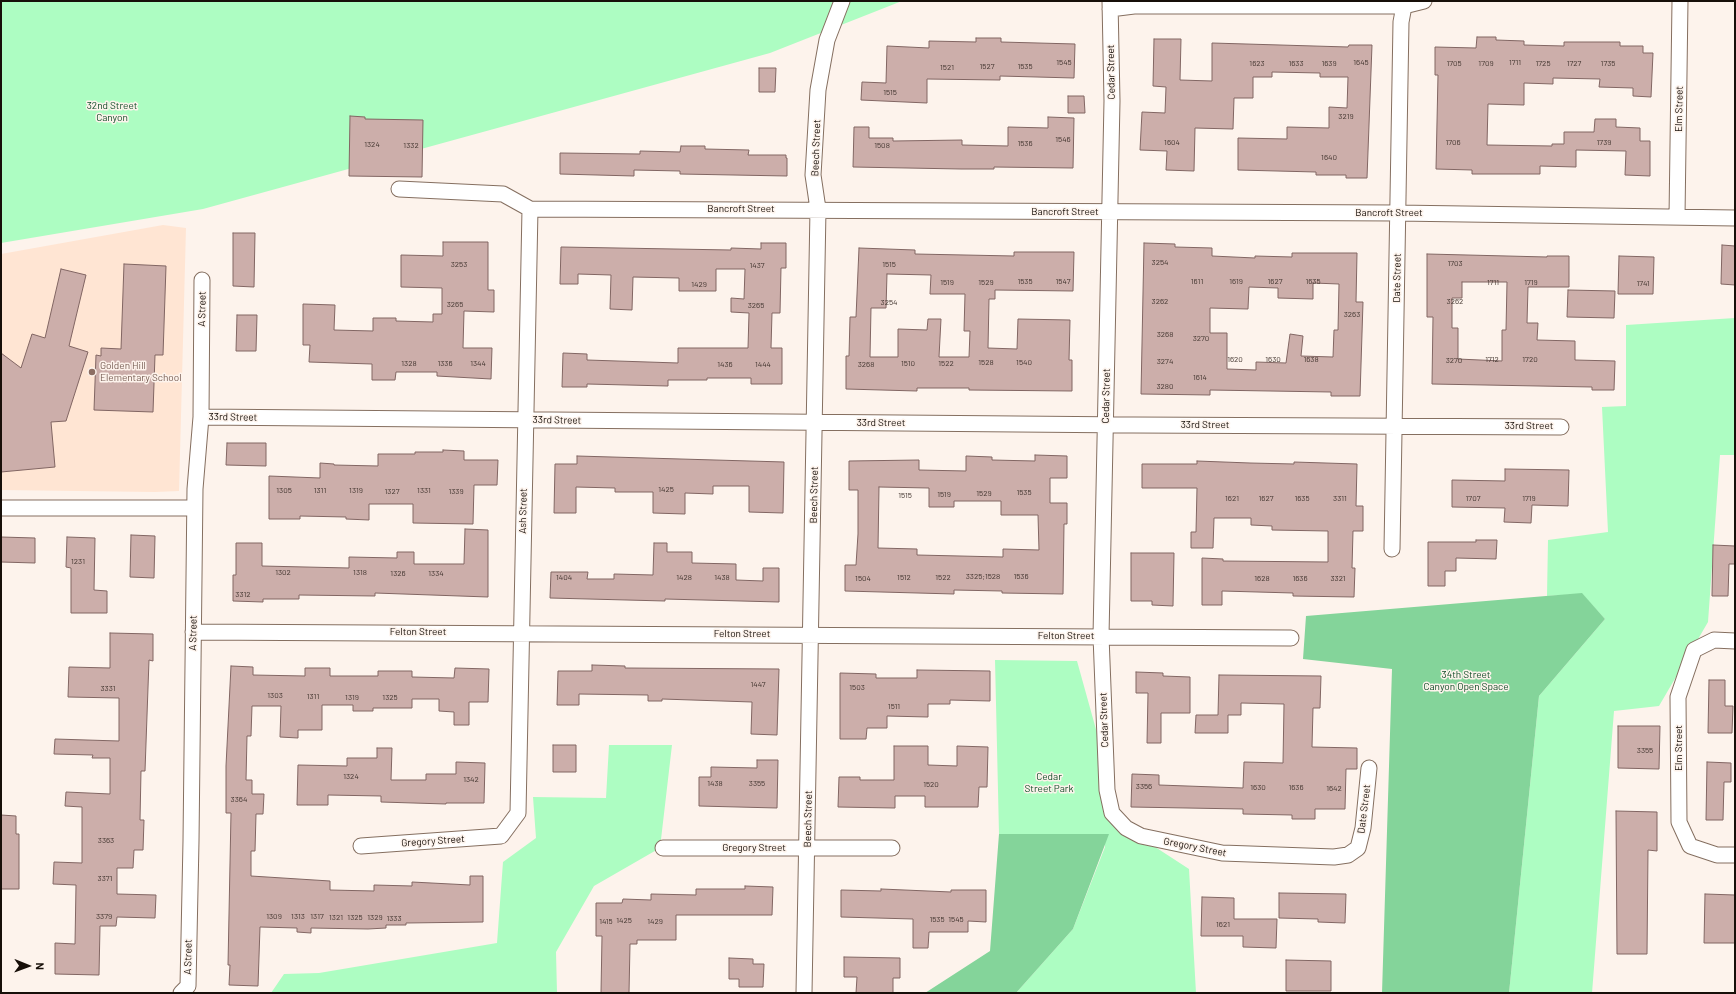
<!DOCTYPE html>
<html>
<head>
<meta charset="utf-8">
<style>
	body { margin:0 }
	#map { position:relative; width:1736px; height:994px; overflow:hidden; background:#fdf3ec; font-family:Barlow,sans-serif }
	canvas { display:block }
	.frame { position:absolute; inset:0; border:2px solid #170f09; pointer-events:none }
	.north { position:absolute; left:8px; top:946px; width:40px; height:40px; -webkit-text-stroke:3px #fdf3ec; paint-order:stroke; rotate:91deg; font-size:11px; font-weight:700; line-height:16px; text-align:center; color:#170f09 }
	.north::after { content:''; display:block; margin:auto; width:14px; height:18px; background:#170f09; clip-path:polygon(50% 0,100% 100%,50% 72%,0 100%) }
</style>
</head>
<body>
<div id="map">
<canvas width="1736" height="994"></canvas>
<div class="frame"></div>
<div class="north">N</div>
</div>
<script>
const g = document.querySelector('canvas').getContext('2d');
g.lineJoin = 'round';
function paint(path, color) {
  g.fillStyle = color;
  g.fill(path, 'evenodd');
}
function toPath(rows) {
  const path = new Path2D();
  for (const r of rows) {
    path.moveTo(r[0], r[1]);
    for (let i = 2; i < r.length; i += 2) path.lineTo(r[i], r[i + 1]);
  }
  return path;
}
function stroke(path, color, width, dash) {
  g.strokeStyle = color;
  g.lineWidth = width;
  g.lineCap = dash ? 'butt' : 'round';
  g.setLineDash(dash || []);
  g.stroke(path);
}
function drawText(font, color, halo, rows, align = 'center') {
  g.font = font + ' Barlow,sans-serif';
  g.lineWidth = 3;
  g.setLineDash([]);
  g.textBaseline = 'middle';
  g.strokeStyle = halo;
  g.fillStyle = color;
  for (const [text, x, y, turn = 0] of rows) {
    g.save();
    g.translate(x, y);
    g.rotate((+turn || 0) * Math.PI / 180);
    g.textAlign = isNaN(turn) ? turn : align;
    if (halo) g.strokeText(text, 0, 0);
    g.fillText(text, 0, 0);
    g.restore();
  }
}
const built = toPath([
	[163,225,186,228,179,491,155,492,1,490,1,254]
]);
const green = toPath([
	[1,1,902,1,770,53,203,209,1,243],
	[1735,318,1735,455,1720,455,1708,622,1659,706,1614,711,1592,993,1509,993,1539,696,1605,619,1582,594,1547,596,1548,540,1608,532,1602,407,1626,406,1626,325],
	[995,660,1077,661,1097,733,1103,801,1106,815,1189,869,1196,993,1016,993,1073,929,1105,847,1105,835,999,834],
	[609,745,672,745,660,848,594,886,556,952,557,993,271,993,284,974,319,973,497,943,503,862,536,838,533,797,606,798]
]);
const forest = toPath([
	[1582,593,1605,619,1539,696,1509,993,1382,993,1392,669,1303,659,1306,616],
	[999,834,1109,834,1073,929,1016,993,925,993,990,951]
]);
const building = toPath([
	[1477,37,1496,37,1496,40,1524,41,1524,45,1564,46,1564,42,1620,42,1620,46,1643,46,1643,53,1653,53,1651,97,1633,96,1633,88,1599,87,1600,79,1553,78,1553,84,1524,83,1524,105,1488,104,1487,145,1552,146,1552,144,1564,144,1564,132,1594,132,1595,119,1616,119,1616,127,1640,128,1640,141,1650,141,1650,176,1625,175,1626,151,1576,150,1576,167,1540,166,1540,174,1472,174,1472,170,1436,169,1438,75,1435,75,1435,47,1476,48,1477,37],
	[976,38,1001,38,1001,42,1075,44,1074,78,1000,76,1000,80,927,79,927,103,861,100,862,82,886,83,887,46,929,48,929,41,976,42,976,38],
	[1154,39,1181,39,1180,80,1212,81,1212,43,1348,47,1349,45,1372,45,1367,178,1346,178,1346,175,1316,175,1316,172,1238,170,1238,138,1287,139,1287,127,1329,128,1329,107,1347,108,1348,77,1320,77,1320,73,1272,72,1272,77,1253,77,1253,98,1234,98,1233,129,1195,128,1194,171,1166,170,1167,151,1140,150,1142,112,1165,113,1166,87,1153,86,1154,39],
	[759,68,776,68,775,92,759,92,759,68],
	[1068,96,1084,96,1085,113,1068,113,1068,96],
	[350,116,365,117,365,119,423,120,422,177,349,176,350,116],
	[1048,117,1074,118,1073,168,994,167,994,169,961,169,853,167,854,127,869,127,869,138,893,138,893,141,962,140,962,145,1008,146,1008,127,1048,128,1048,117],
	[681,146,705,146,705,149,749,150,748,155,786,155,786,158,787,158,787,176,680,174,680,171,634,170,634,176,560,174,560,153,640,154,640,151,680,152,681,146],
	[233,233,255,233,254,287,233,286,233,233],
	[443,242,488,242,488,290,494,290,494,312,464,311,463,348,492,348,491,379,437,376,437,372,396,372,395,380,372,380,372,364,309,362,310,345,303,345,303,304,335,305,334,330,373,331,373,318,396,318,396,321,433,322,433,314,442,314,442,288,401,287,401,255,443,256,443,242],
	[761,243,786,243,786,268,781,268,780,313,772,313,771,348,782,348,782,384,751,384,751,378,707,378,707,380,668,380,668,386,587,384,587,387,562,387,563,353,587,354,587,360,678,363,678,348,748,348,749,313,731,312,731,298,744,299,745,269,716,269,716,291,679,291,679,278,633,277,632,310,610,309,611,275,578,274,578,284,560,284,561,247,731,250,731,248,761,249,761,243],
	[1144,243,1175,244,1175,247,1212,248,1212,256,1255,258,1255,256,1292,257,1292,253,1357,253,1356,302,1363,302,1360,396,1331,396,1331,392,1210,390,1210,395,1141,394,1144,243],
	[1313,283,1339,284,1338,330,1334,330,1333,357,1301,356,1303,336,1290,334,1286,363,1256,362,1256,370,1227,369,1227,333,1210,333,1210,308,1248,309,1249,287,1278,288,1278,298,1313,299,1313,283],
	[1722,245,1735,246,1735,285,1721,284,1722,245],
	[859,248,915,250,915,254,1014,256,1014,252,1074,252,1073,291,995,290,995,299,989,299,988,348,1017,349,1018,319,1070,320,1069,360,1072,360,1072,391,969,390,969,388,917,388,917,391,846,389,846,356,849,356,850,317,856,317,859,248],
	[887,274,931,275,930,294,965,294,964,331,970,331,969,357,939,357,941,319,928,319,927,330,898,329,898,357,870,357,871,308,886,308,887,274],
	[1427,254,1547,257,1547,256,1569,256,1569,287,1528,287,1527,323,1538,323,1537,340,1575,341,1575,360,1615,361,1614,390,1592,390,1592,387,1432,384,1433,317,1427,317,1427,254],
	[1462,282,1507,282,1506,330,1502,330,1502,361,1458,359,1458,328,1452,328,1452,298,1462,298,1462,282],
	[1619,256,1654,257,1653,294,1618,294,1619,256],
	[124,264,166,266,163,355,155,355,153,412,94,410,96,355,101,356,101,348,121,349,124,264],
	[61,269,86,275,69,346,88,352,66,421,51,422,55,467,1,472,1,353,21,368,32,334,45,338,61,269],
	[1568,290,1615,291,1614,318,1567,317,1568,290],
	[237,315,257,315,256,351,236,351,237,315],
	[227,443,266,443,266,466,226,465,227,443],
	[443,450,464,451,464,460,498,460,497,485,474,485,473,524,413,523,413,504,369,504,369,520,346,519,346,517,300,516,300,519,269,519,269,476,320,478,320,463,334,464,334,465,378,466,378,454,415,454,415,452,443,452,443,450],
	[1035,455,1067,456,1067,478,1050,478,1050,503,1067,503,1067,524,1064,524,1063,594,1002,593,1002,591,954,590,954,594,845,591,845,565,856,565,858,534,858,490,849,490,849,461,919,460,919,470,966,471,966,456,992,457,992,460,1035,461,1035,455],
	[879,487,929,488,929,507,954,507,954,501,1001,501,1001,515,1038,515,1039,550,1003,549,1003,557,917,555,917,549,878,548,879,487],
	[577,456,784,462,783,513,749,512,749,486,713,486,713,494,685,493,685,514,653,513,653,492,615,492,615,488,576,487,576,513,554,513,555,464,577,464,577,456],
	[1197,461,1250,463,1294,464,1294,462,1357,464,1356,506,1363,506,1363,531,1353,531,1352,568,1355,568,1354,597,1293,596,1293,593,1222,591,1222,605,1202,605,1202,558,1223,559,1223,561,1328,562,1328,531,1272,530,1272,526,1251,525,1251,518,1214,518,1213,548,1191,548,1191,532,1196,532,1197,488,1142,488,1142,464,1197,464,1197,461],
	[1505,469,1569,470,1568,506,1532,505,1531,523,1504,522,1505,508,1452,507,1452,480,1505,481,1505,469],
	[465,529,488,530,488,597,375,593,375,596,299,595,299,599,263,599,263,602,233,601,233,575,236,575,236,543,262,543,262,566,349,568,349,557,397,558,397,552,414,552,414,564,464,564,465,529],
	[131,535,155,536,154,578,130,577,131,535],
	[1,537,35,538,35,563,1,562,1,537],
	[67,537,95,538,94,590,107,591,107,613,71,613,71,568,66,567,67,537],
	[1476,540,1497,540,1496,559,1456,558,1456,571,1445,571,1445,586,1428,586,1428,542,1476,542,1476,540],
	[654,543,667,543,667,552,692,552,692,563,736,564,736,580,763,581,763,568,779,568,779,602,665,599,665,601,550,598,551,572,588,572,587,579,614,579,614,574,653,575,654,543],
	[1713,545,1735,546,1735,564,1729,564,1728,596,1712,596,1713,545],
	[1131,553,1174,553,1173,606,1152,605,1152,601,1131,601,1131,553],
	[110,633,153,634,153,661,149,660,145,771,141,771,140,820,144,820,143,850,134,850,133,868,117,868,117,894,156,895,155,918,117,917,116,926,100,926,99,975,55,974,55,943,75,944,76,885,53,884,54,862,82,863,82,807,65,806,66,792,110,794,110,758,92,758,93,755,54,754,55,739,119,741,119,698,68,697,69,667,110,668,110,633],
	[592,665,625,666,625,668,779,669,777,735,751,734,752,702,662,699,662,701,648,701,648,695,579,694,579,705,557,705,558,671,592,671,592,665],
	[231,666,253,667,253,675,305,676,305,668,330,668,330,676,378,676,378,671,412,671,412,677,454,678,455,668,489,669,488,702,469,702,469,725,454,725,454,712,439,711,439,699,412,699,412,708,373,708,373,711,353,711,353,705,322,705,322,730,298,730,298,738,280,737,281,706,252,706,251,736,247,736,246,780,252,780,252,794,264,794,263,814,256,814,255,851,251,851,251,876,330,881,330,890,374,891,374,885,412,886,412,882,470,885,470,876,483,876,483,922,406,923,406,925,386,925,386,928,368,929,311,928,311,933,297,932,297,928,260,927,258,986,229,985,230,965,228,965,231,813,226,813,226,766,231,666],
	[917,670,990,671,990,701,950,700,950,704,928,704,928,717,887,716,887,728,867,728,866,739,840,739,840,673,876,674,876,678,917,678,917,670],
	[1136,672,1163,673,1163,676,1190,677,1190,713,1161,713,1161,743,1147,743,1148,693,1136,693,1136,672],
	[1219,675,1321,676,1320,708,1313,708,1312,747,1357,748,1357,769,1346,769,1345,809,1315,809,1315,819,1292,819,1292,815,1243,814,1243,809,1131,807,1132,774,1159,775,1159,785,1243,788,1244,762,1283,763,1284,704,1241,703,1241,715,1228,715,1228,733,1195,733,1196,715,1218,715,1219,675],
	[1709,680,1725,680,1725,706,1733,706,1732,733,1708,733,1709,680],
	[1618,726,1660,726,1659,769,1618,768,1618,726],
	[553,745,576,745,576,772,553,772,553,745],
	[894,746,928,746,928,765,957,766,957,746,988,747,987,787,979,787,978,807,925,807,925,796,895,796,895,808,838,807,839,777,860,777,860,780,894,780,894,746],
	[377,748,392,748,391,780,426,780,426,774,456,774,456,762,485,763,484,803,446,803,446,804,381,802,381,796,328,795,328,805,297,805,298,765,347,766,347,758,377,758,377,748],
	[757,760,778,760,777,808,699,806,699,777,711,777,711,767,757,768,757,760],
	[1707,762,1731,763,1731,782,1724,782,1723,820,1706,820,1707,762],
	[1616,811,1657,812,1657,851,1648,850,1647,954,1617,954,1616,811],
	[1,815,16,816,16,834,19,834,19,889,1,889,1,815],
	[745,886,773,887,772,915,676,915,676,940,637,940,637,944,630,944,629,993,601,993,602,936,596,936,596,903,622,903,623,899,651,900,651,894,696,895,696,889,745,889,745,886],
	[881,889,951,892,951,890,986,890,986,922,968,921,968,932,929,932,928,948,913,948,913,919,841,917,841,890,881,891,881,889],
	[1279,893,1346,894,1345,923,1318,922,1318,919,1279,918,1279,893],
	[1705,894,1735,895,1735,943,1704,943,1705,894],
	[1202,897,1234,898,1234,919,1277,919,1276,948,1243,947,1243,936,1201,936,1202,897],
	[844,957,900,958,900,978,893,978,893,993,856,993,857,977,844,977,844,957],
	[729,958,753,959,753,964,764,964,763,987,739,987,739,979,729,979,729,958],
	[1286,960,1331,961,1331,991,1286,991,1286,960]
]);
const minor = toPath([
	[1110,1,1112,101,1101,636,1107,790,1112,813,1126,828,1141,836,1222,853,1334,857,1348,855,1358,848,1363,828,1369,768],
	[1110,9,1134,6,1404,6,1424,1],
	[399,189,503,194,530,209,1397,213,1735,218],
	[1677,217,1680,1],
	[201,417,1133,425,1561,427],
	[1,508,194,508],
	[1392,549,1401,22,1404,6],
	[193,632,1291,638],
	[1735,641,1714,640,1694,650,1678,697,1679,822,1690,846,1717,855,1735,855],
	[361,846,501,836,518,813,530,209],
	[663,848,892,848],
	[181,993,188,986,191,841,195,489,201,417,202,280],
	[804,993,818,209,813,175,818,90,827,40,842,1]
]);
const markers = [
	[92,372,4,"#8d6e63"]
];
const numberNames = [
	["1545",1064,62],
	["1645",1361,62],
	["1711",1515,62],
	["1623",1257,63],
	["1633",1296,63],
	["1639",1329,63],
	["1705",1454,63],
	["1709",1486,63],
	["1725",1543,63],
	["1727",1574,63],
	["1735",1608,63],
	["1527",987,66],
	["1535",1025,66],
	["1521",947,67],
	["1515",890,92],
	["3219",1346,116],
	["1546",1063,139],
	["1604",1172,142],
	["1706",1453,142],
	["1739",1604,142],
	["1536",1025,143],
	["1324",372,144],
	["1332",411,145],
	["1508",882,145],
	["1640",1329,157],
	["3254",1160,262],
	["1703",1455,263],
	["3253",459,264],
	["1515",889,264],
	["1437",757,265],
	["1535",1025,281],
	["1547",1063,281],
	["1611",1197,281],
	["1619",1236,281],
	["1627",1275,281],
	["1635",1313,281],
	["1519",947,282],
	["1529",986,282],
	["1711",1493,282],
	["1719",1531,282],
	["1741",1643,283],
	["1429",699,284],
	["3262",1160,301],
	["3262",1455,301],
	["3254",889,302],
	["3265",455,304],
	["3265",756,305],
	["3263",1352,314],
	["3268",1165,334],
	["3270",1201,338],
	["1620",1235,359],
	["1630",1273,359],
	["1638",1311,359],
	["1712",1492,359],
	["1720",1530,359],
	["3270",1454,360],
	["3274",1165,361],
	["1528",986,362],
	["1540",1024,362],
	["1328",409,363],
	["1336",445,363],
	["1344",478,363],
	["1510",908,363],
	["1522",946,363],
	["1436",725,364],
	["1444",763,364],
	["3268",866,364],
	["1614",1200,377],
	["3280",1165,386],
	["1425",666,489],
	["1305",284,490],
	["1311",320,490],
	["1319",356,490],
	["1331",424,490],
	["1327",392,491],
	["1339",456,491],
	["1535",1024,492],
	["1529",984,493],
	["1519",944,494],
	["1515",905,495],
	["1621",1232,498],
	["1627",1266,498],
	["1635",1302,498],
	["3311",1340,498],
	["1707",1473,498],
	["1719",1529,498],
	["1231",78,561],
	["1302",283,572],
	["1318",360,572],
	["1326",398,573],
	["1334",436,573],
	["3325;1528",983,576],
	["1536",1021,576],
	["1404",564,577],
	["1428",684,577],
	["1438",722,577],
	["1512",904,577],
	["1522",943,577],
	["1504",863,578],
	["1628",1262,578],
	["1636",1300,578],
	["3321",1338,578],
	["3312",243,594],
	["1447",758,684],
	["1503",857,687],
	["3331",108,688],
	["1303",275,695],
	["1311",313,696],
	["1319",352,697],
	["1325",390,697],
	["1511",894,706],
	["3355",1645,750],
	["1324",351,776],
	["1342",471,779],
	["1438",715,783],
	["3355",757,783],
	["1520",931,784],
	["3356",1144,786],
	["1630",1258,787],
	["1636",1296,787],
	["1642",1334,788],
	["3364",239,799],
	["3363",106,840],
	["3371",105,878],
	["3379",104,916],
	["1309",274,916],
	["1313",298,916],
	["1317",317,916],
	["1321",336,917],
	["1325",355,917],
	["1329",375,917],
	["1333",394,918],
	["1535",937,919],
	["1545",956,919],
	["1425",624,920],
	["1415",606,921],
	["1429",655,921],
	["1621",1223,924]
];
const streetNames = [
	["Cedar Street",1111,72,-91],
	["Elm Street",1679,109,-89],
	["Beech Street",816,148,-88],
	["Bancroft Street",741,209],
	["Bancroft Street",1065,212],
	["Bancroft Street",1389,213],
	["Date Street",1397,278,-89],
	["A Street",202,309,-89],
	["Cedar Street",1106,396,-89],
	["33rd Street",233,417,1],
	["33rd Street",557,420,1],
	["33rd Street",881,423],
	["33rd Street",1205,425],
	["33rd Street",1529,426],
	["Beech Street",814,495,-89],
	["Ash Street",523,511,-89],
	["Felton Street",418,632],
	["A Street",193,633,-89],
	["Felton Street",742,634],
	["Felton Street",1066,636],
	["Cedar Street",1104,720,-92],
	["Elm Street",1679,748,-90],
	["Date Street",1364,809,-83],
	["Beech Street",808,819,-89],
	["Gregory Street",433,841,-4],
	["Gregory Street",1195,847,11],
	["Gregory Street",754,848],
	["A Street",188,957,-89]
];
const parkNames = [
	["32nd Street",112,106],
	["Canyon",112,118],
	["34th Street",1466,675],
	["Canyon Open Space",1466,687],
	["Cedar",1049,777],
	["Street Park",1049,789]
];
const educationNames = [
	["Golden Hill",100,366],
	["Elementary School",100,378]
];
paint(built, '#ffe5d3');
paint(green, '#adfdc2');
paint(forest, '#84d49a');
paint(building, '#ccaeaa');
stroke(building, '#826663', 1);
stroke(minor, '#856f60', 17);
stroke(minor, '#fff', 15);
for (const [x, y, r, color] of markers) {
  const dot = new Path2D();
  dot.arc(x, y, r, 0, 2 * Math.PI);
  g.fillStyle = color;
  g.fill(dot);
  stroke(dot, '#fdf3ec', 1.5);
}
drawText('8px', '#443731', null, numberNames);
drawText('10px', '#170f09', '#fdf3ec', streetNames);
drawText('10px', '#104c27', '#fdf3ec', parkNames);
drawText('10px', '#785e54', '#fdf3ec', educationNames, 'left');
</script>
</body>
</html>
